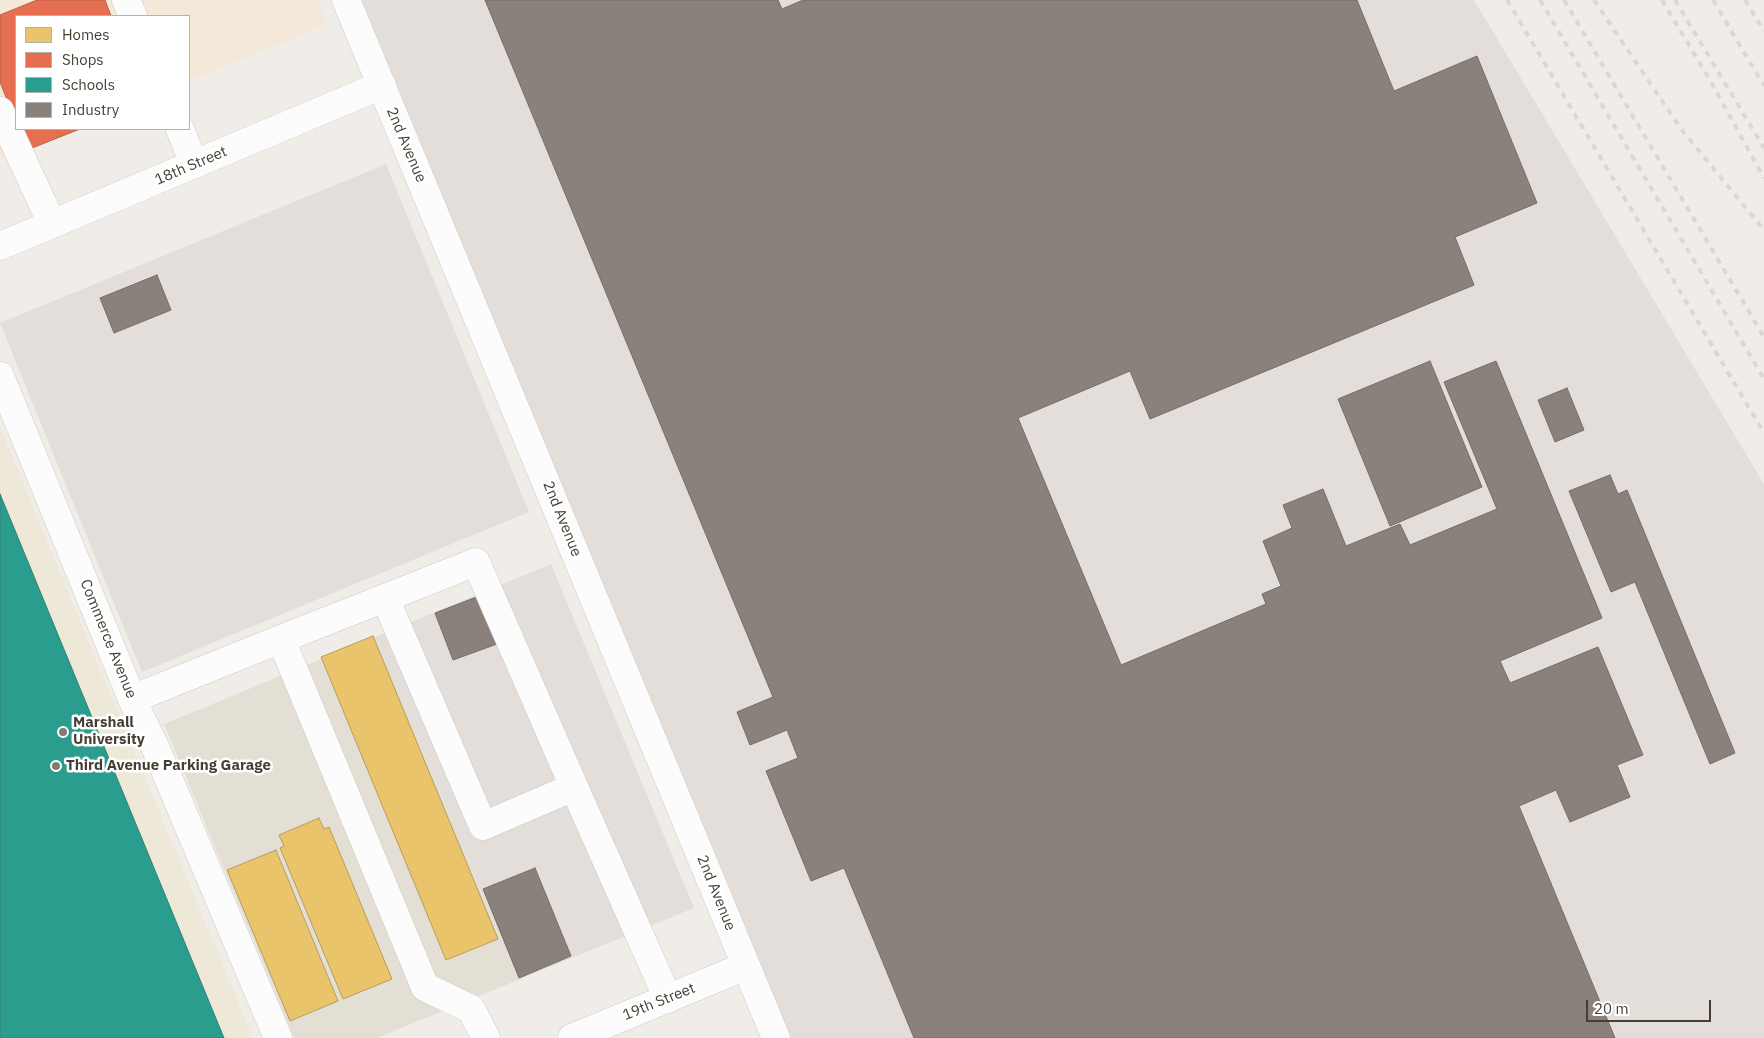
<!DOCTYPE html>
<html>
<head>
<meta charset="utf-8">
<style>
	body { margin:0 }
	#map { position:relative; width:1764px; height:1038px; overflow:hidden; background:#f0ede8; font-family:"IBM Plex Sans",sans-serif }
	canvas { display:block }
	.legend { position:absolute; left:15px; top:15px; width:175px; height:115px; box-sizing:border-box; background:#fff; border:1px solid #b5b2ad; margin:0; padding:6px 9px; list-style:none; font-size:15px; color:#463e33 }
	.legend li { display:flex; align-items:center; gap:10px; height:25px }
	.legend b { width:25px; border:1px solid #b5b2ad }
	.scale { position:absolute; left:1586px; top:1000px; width:125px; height:22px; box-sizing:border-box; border:2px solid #463e33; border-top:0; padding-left:6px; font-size:15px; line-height:18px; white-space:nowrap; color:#463e33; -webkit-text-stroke:4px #fff; paint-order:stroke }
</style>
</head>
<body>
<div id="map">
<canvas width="1764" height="1038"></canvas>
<ul class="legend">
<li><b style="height:14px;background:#e9c46a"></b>Homes</li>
<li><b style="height:14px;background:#e76f51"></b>Shops</li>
<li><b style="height:14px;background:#2a9d8f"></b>Schools</li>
<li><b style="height:14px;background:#8a817c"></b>Industry</li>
</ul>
<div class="scale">20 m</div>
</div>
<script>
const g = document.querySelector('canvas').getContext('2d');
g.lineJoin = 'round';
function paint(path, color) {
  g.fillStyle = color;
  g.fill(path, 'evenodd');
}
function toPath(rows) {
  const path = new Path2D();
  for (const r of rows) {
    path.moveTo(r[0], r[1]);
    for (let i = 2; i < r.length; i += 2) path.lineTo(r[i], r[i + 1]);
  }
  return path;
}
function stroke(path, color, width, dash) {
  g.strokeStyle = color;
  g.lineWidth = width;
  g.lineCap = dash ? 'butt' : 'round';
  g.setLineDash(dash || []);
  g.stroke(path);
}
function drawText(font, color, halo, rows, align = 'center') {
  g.font = font + ' "IBM Plex Sans",sans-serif';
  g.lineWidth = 5;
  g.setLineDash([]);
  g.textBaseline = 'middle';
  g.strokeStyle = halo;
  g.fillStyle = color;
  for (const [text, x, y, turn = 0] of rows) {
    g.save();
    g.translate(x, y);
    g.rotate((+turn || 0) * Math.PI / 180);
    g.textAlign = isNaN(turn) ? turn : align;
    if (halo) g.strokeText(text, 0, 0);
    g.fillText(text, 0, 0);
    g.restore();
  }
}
const residential = toPath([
	[375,637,518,980,377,1038,294,1038,164,724]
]);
const commercial = toPath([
	[0,0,317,0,327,24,189,81,189,16,16,16,16,129,72,129,0,159]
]);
const industrial = toPath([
	[359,0,1474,0,1764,484,1764,1038,789,1038],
	[386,164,529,512,142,672,0,323],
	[551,564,694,908,518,980,375,637]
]);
const education = toPath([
	[0,427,253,1038,0,1038]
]);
const homes = toPath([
	[373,636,498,939,446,960,321,657,373,636],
	[319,818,324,829,329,827,392,979,343,999,280,848,284,846,279,835,319,818],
	[276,850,338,1001,290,1021,227,870,276,850]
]);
const shops = toPath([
	[37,0,105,0,111,16,16,16,16,122,0,82,0,15,37,0],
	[19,129,80,129,27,150,19,129]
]);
const schools = toPath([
	[0,494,224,1038,0,1038,0,494]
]);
const industry = toPath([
	[485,0,778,0,782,9,803,0,1357,0,1394,91,1477,56,1537,203,1455,237,1474,285,1150,419,1130,371,1018,418,1121,665,1266,604,1262,594,1281,586,1263,541,1292,528,1283,505,1323,489,1346,546,1400,524,1410,545,1497,509,1444,382,1496,361,1602,618,1500,661,1510,683,1598,647,1643,755,1617,765,1630,797,1570,822,1556,790,1519,806,1615,1038,914,1038,844,868,811,881,766,771,798,758,787,730,750,745,737,712,773,697,485,0],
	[157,275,171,310,114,333,100,298,157,275],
	[1430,361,1482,487,1390,526,1338,399,1430,361],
	[1567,388,1584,430,1555,442,1538,400,1567,388],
	[1610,475,1618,494,1627,490,1735,753,1710,764,1635,582,1611,592,1569,491,1610,475],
	[479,596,497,644,453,660,435,613,479,596],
	[535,868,571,956,519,978,483,889,535,868]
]);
const minor = toPath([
	[126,0,133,16],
	[346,0,776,1038],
	[0,111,52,224],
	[180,129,194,164],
	[0,246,382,85],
	[0,376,132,699,156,749,278,1038],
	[281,639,385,598],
	[132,699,281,639,425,987,471,1009,486,1038],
	[574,787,476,562,385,598,483,826,574,787,668,999],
	[572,1038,746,966]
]);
const rail = toPath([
	[1507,0,1764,433],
	[1540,0,1764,379],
	[1564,0,1764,337],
	[1594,0,1681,129,1764,230],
	[1662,0,1711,82,1764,178],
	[1675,0,1764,148],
	[1713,0,1764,86],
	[1745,0,1764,31]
]);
const markers = [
	[63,732,5,"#827b72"],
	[56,766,5,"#827b72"]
];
const streetNames = [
	["2nd Avenue",406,145,67],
	["18th Street",191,166,-23],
	["2nd Avenue",562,519,68],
	["Commerce Avenue",108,639,68],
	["2nd Avenue",716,893,68],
	["19th Street",659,1002,-22]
];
const poiNames = [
	["Marshall",73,723],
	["University",73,740],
	["Third Avenue Parking Garage",66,766]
];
paint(residential, '#e4dfd4');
paint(commercial, '#f4e8d9');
paint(industrial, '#e3ded9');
paint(education, '#eee8d9');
paint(homes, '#e9c46a');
stroke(homes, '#b89c5a', 1);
paint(shops, '#e76f51');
stroke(shops, '#b76048', 1);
paint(schools, '#2a9d8f');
stroke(schools, '#328073', 1);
paint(industry, '#8a817c');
stroke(industry, '#766d66', 1);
stroke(minor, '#cecbc5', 29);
stroke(minor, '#fdfcfc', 28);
stroke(rail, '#d8d8d7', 4, [6, 6]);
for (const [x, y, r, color] of markers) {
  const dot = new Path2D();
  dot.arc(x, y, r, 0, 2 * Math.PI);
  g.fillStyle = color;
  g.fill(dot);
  stroke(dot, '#fff', 2);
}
drawText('15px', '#463e33', '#fff', streetNames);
drawText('bold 15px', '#463e33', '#fff', poiNames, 'left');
</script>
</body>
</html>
